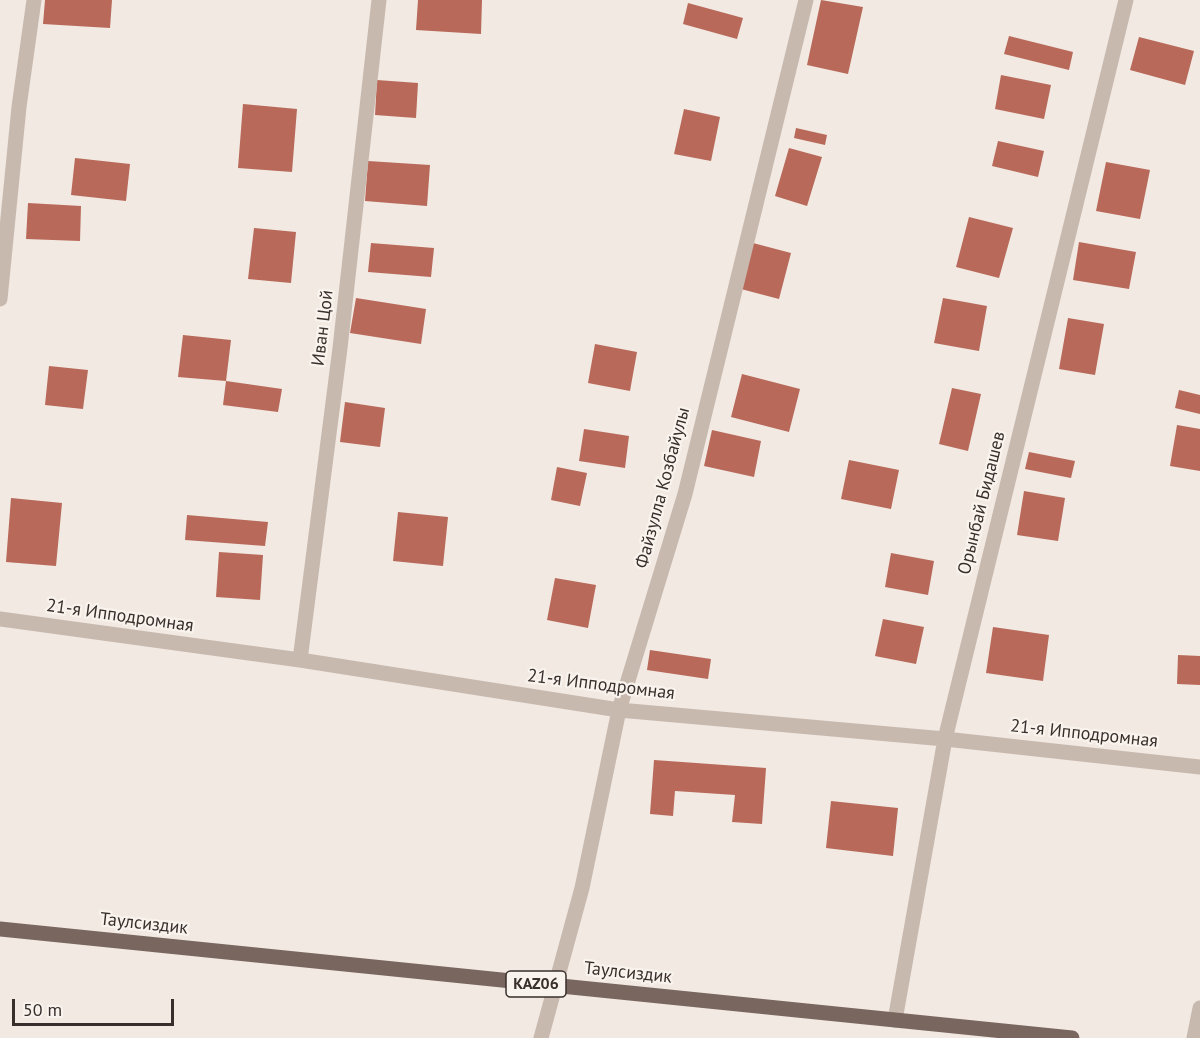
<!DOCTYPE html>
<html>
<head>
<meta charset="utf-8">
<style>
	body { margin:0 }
	#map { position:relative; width:1200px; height:1038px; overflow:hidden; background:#f1e9e2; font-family:"PT Sans",sans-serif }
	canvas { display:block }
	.scale { position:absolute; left:12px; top:999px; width:162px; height:27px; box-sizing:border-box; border:3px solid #382f2c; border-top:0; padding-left:8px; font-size:18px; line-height:21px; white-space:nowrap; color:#382f2c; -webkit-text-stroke:4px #f9f3ee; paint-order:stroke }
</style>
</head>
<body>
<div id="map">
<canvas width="1200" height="1038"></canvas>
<div class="scale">50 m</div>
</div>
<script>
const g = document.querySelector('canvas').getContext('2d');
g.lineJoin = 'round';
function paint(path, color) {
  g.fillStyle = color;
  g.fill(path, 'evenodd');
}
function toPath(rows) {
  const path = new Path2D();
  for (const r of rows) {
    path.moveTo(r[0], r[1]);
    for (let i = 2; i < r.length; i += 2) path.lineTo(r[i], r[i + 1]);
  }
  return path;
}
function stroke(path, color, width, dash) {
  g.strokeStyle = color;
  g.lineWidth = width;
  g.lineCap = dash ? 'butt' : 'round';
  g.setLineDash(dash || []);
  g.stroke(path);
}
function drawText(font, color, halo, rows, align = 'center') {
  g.font = font + ' "PT Sans",sans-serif';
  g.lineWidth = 4.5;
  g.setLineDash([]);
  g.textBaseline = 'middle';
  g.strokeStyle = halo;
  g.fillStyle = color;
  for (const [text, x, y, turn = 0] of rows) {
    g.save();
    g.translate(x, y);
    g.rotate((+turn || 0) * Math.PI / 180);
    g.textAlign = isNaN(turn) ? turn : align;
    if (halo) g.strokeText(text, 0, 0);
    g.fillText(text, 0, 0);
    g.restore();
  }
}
const building = toPath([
	[45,0,112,0,110,28,43,24],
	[418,0,482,0,481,34,416,30],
	[821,0,863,7,848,74,807,65],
	[688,3,743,18,737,39,683,24],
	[1009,36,1073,52,1069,70,1004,54],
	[1139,37,1194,51,1185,85,1130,70],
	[1001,75,1051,85,1044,119,995,109],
	[377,80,418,83,416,118,375,115],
	[243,104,297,109,292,172,238,168],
	[684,109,720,117,711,161,674,154],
	[796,128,827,135,825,145,794,138],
	[998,141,1044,151,1038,177,992,166],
	[789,148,822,157,807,206,775,196],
	[75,158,130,164,126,201,71,195],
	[368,161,430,165,427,206,365,201],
	[1106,162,1150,170,1140,219,1096,211],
	[28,203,81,206,80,241,26,239],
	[969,217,1013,228,999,278,956,267],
	[254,228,296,232,291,283,248,279],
	[1079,242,1136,252,1129,289,1073,280],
	[371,243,434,248,431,277,368,272],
	[753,243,791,253,779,299,741,289],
	[356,298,426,309,421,344,350,333],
	[943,298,987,306,979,351,934,343],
	[1068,318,1104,324,1095,375,1059,369],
	[183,335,231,340,226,381,178,377],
	[595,344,637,352,630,391,588,383],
	[49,366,88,370,83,409,45,405],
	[742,374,800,389,789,432,731,417],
	[226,381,282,389,278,412,223,405],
	[952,388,981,394,968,451,939,444],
	[1179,390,1200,395,1200,414,1175,408],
	[345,402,385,408,380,447,340,442],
	[1177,425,1200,429,1200,471,1170,466],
	[584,429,629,436,625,468,579,461],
	[712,430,761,441,754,477,704,466],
	[1029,452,1075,461,1071,478,1025,469],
	[849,460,899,470,891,509,841,499],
	[557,467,587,473,580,506,551,500],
	[1024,491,1065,498,1058,541,1017,535],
	[11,498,62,503,56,566,6,562],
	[398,512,448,517,443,566,393,561],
	[187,515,268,522,265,546,185,540],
	[219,552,263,555,260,600,216,597],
	[891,553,934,561,928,595,885,587],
	[555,578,596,585,588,628,547,620],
	[883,619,924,627,916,664,875,656],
	[993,627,1049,635,1043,681,986,673],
	[650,650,711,659,708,679,647,670],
	[1178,655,1200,656,1200,685,1177,684],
	[654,760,766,768,762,824,732,822,735,795,675,791,673,816,650,814],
	[831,801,898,808,893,856,826,848]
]);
const minor = toPath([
	[0,299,19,107,34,0],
	[0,619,300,660,619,710,945,739,1200,767],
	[300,660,340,348,379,0],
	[895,1020,945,739,1126,0],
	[541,1038,582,888,619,710,685,494,806,0],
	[1194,1038,1200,1008]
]);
const primary = toPath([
	[0,929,1072,1038]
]);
const shields = [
	[536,984,60]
];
const shieldNames = [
	["KAZ06",536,984]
];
const streetNames = [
	["Иван Цой",323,328,-83],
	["Файзулла Козбайулы",663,488,-75],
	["Орынбай Бидашев",982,503,-76],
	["21-я Ипподромная",120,616,8],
	["21-я Ипподромная",601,685,7],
	["21-я Ипподромная",1084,734,6],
	["Таулсиздик",144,924,6],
	["Таулсиздик",628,973,6]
];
paint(building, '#b86959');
stroke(minor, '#c8b9af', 15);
stroke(primary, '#78665f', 15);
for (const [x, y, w] of shields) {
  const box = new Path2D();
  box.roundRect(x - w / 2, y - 13, w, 26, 4.5);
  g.fillStyle = '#f9f3ee';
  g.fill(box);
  stroke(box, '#382f2c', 1.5);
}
drawText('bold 16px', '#382f2c', null, shieldNames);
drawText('18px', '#382f2c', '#f9f3ee', streetNames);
</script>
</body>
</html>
